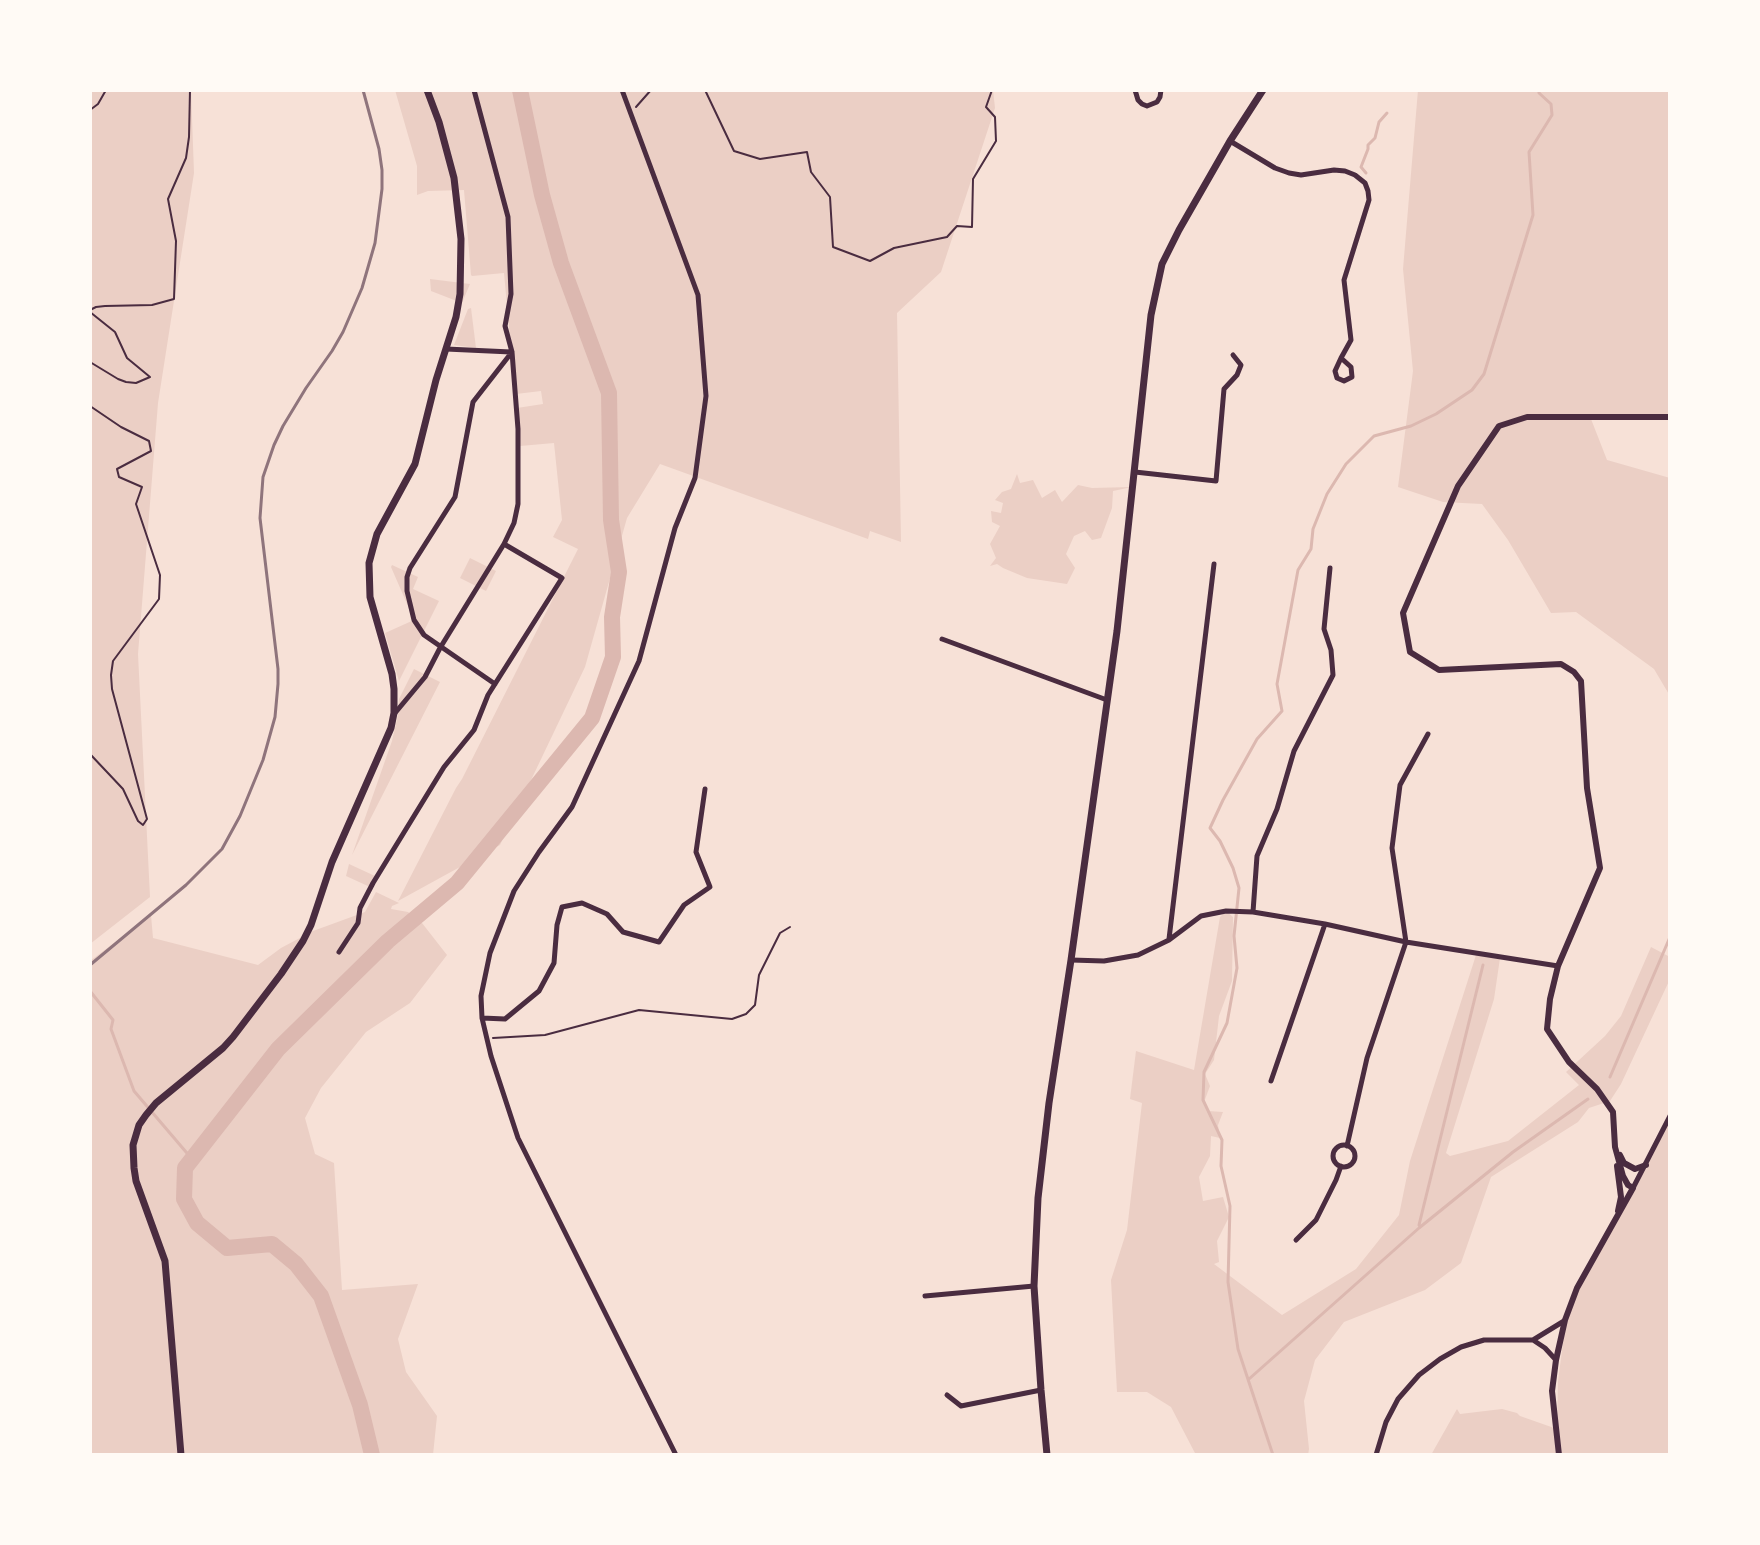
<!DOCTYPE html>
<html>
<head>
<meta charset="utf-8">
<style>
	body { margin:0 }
	#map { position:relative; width:1760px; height:1545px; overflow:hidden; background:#f7e1d7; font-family:Rubik,sans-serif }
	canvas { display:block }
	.frame { position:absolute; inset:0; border:92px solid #fffaf5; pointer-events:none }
</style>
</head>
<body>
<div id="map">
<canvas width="1760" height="1545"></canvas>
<div class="frame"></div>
</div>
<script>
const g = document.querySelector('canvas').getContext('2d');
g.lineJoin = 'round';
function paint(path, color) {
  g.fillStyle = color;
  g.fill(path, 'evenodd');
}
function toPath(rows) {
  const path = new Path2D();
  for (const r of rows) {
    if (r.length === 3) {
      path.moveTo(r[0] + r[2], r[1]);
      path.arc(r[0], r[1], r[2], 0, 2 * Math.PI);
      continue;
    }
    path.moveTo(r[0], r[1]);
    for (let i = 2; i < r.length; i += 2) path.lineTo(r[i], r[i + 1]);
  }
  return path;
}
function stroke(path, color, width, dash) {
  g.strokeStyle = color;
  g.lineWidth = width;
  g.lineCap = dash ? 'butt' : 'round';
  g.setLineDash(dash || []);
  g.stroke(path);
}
const green = toPath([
	[90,90,191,90,194,173,158,403,138,654,150,897,90,944],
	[395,90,993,90,995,108,941,272,897,313,901,542,870,531,868,539,660,464,627,518,585,667,500,845,398,901,456,788,462,779,578,549,553,537,562,520,554,443,520,446,517,408,543,404,541,391,516,394,515,392,504,273,472,276,471,275,464,190,428,191,417,195,417,166],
	[1418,90,1670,90,1670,418,1591,419,1607,460,1670,478,1670,696,1654,669,1576,612,1551,613,1508,540,1482,504,1443,502,1398,487,1413,371,1403,269],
	[430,279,470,284,462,303,431,291],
	[471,308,476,348,454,345,468,309],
	[1017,474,1020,483,1033,480,1042,498,1055,490,1062,502,1078,485,1092,488,1132,487,1113,491,1112,508,1101,538,1092,540,1085,531,1074,536,1066,554,1075,568,1067,584,1027,578,1003,568,997,564,990,566,996,558,990,544,1000,526,992,522,991,511,1001,513,1003,503,995,500,1002,492,1011,489],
	[470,558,496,571,486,591,460,578],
	[392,565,418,577,413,589,439,601,399,681,385,633,414,620,391,567],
	[414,669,440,682,352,855,392,741,398,715,399,699],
	[349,864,375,876,370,887,346,876],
	[376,892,399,903,392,906,391,909,408,912,422,923,447,955,410,1003,366,1032,321,1088,305,1118,315,1154,334,1163,342,1290,418,1284,398,1339,406,1372,437,1416,433,1455,90,1455,90,961,151,915,153,938,258,965,281,948,313,931,365,912],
	[1226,911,1233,917,1232,981,1219,1016,1214,1060,1205,1074,1210,1086,1204,1102,1208,1111,1223,1112,1218,1125,1220,1138,1211,1136,1210,1156,1199,1177,1203,1201,1223,1197,1229,1217,1217,1241,1219,1262,1214,1264,1282,1315,1356,1269,1399,1215,1410,1161,1476,955,1500,958,1494,999,1446,1153,1450,1156,1508,1141,1579,1085,1566,1072,1605,1036,1621,1016,1651,947,1670,957,1670,979,1621,1084,1610,1101,1589,1108,1578,1122,1491,1177,1461,1263,1425,1290,1344,1322,1315,1360,1304,1401,1309,1449,1308,1455,1196,1455,1171,1407,1147,1392,1117,1392,1111,1280,1127,1230,1142,1103,1130,1099,1136,1051,1194,1070,1220,917],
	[1670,1121,1670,1455,1431,1455,1457,1409,1460,1414,1502,1409,1517,1413,1520,1416,1557,1429,1558,1381,1563,1343,1566,1323,1574,1297]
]);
const stream = toPath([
	[1366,173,1361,167,1368,149,1368,145,1375,138,1379,122,1387,113],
	[90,991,113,1020,111,1029,134,1091,192,1159],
	[1610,1077,1670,937],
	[1419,1225,1483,965],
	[1249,1379,1419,1228,1513,1152,1588,1099],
	[1273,1455,1238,1349,1228,1282,1230,1206,1221,1166,1222,1140,1203,1100,1204,1072,1227,1023,1237,968,1234,936,1239,888,1233,868,1220,841,1210,828,1223,800,1257,739,1282,711,1277,684,1298,570,1311,549,1313,529,1327,494,1346,464,1374,436,1411,426,1436,414,1472,390,1484,374,1533,215,1529,152,1552,115,1551,104,1539,93,1539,90]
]);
const river = toPath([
	[372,1455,360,1405,321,1296,296,1264,272,1244,227,1248,197,1223,184,1199,185,1168,278,1049,388,941,457,883,592,718,613,657,612,617,619,572,611,520,609,393,561,263,542,195,520,90]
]);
const path = toPath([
	[705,90,734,151,760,159,807,152,811,172,830,197,833,247,870,261,894,248,947,237,957,226,972,227,973,179,996,141,995,117,986,107,992,90],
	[636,107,651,90],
	[90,110,98,104,106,90],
	[90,310,96,307,105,306,152,305,174,299,176,241,168,199,186,158,189,137,190,90],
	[90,312,115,332,127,358,150,377,136,383,126,382,118,379,90,362],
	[90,406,121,427,149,441,151,451,117,469,119,477,142,487,136,504,160,575,159,599,113,661,111,675,112,689,147,819,143,825,138,821,123,789,90,754],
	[493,1038,545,1035,639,1010,732,1019,746,1014,755,1005,759,975,780,933,790,927]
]);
const minor = toPath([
	[622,90,698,295,706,396,695,478,675,528,639,661,572,807,539,852,514,891,490,953,481,996,482,1018,491,1056,518,1138,676,1455],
	[1135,90,1138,100,1142,104,1147,106,1157,102,1160,97,1161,90],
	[1230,141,1275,168,1289,173,1301,175,1334,170,1345,171,1355,175,1365,183,1368,191,1369,200,1344,280,1351,340,1341,358,1335,371,1337,378,1344,381,1352,377,1351,367,1341,358],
	[446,349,511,352],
	[1135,472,1216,481,1224,389,1237,375,1241,365,1233,355],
	[942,639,1107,700],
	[495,684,424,635,414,620,407,591,407,577,410,568,455,497,473,402,512,352],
	[395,713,425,677,440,648,504,544,514,523,518,504,518,429,512,352,505,326,511,294,508,217,474,90],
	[1253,912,1257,856,1277,809,1294,751,1333,675,1331,650,1324,629,1330,568],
	[1169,939,1214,564],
	[339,952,358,923,360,908,373,883,444,767,474,730,488,695,562,578,504,544],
	[1071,960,1104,961,1138,955,1169,940,1201,916,1226,911,1253,912,1325,924,1406,942,1558,966],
	[482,1018,505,1019,539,991,554,963,557,925,562,907,582,903,607,914,623,932,659,942,684,905,710,887,696,852,705,789],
	[1271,1081,1325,924],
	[1344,1156,11],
	[1347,1146,1367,1058,1406,942,1392,848,1400,785,1428,734],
	[1633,1188,1670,1116],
	[1296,1240,1316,1220,1336,1180,1341,1166],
	[925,1296,1034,1286],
	[1556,1360,1545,1348,1533,1340,1564,1321],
	[947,1395,961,1406,1041,1390],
	[1376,1455,1386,1422,1398,1399,1419,1375,1440,1359,1461,1347,1484,1340,1533,1340]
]);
const tertiary = toPath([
	[1620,1155,1624,1163,1635,1169,1646,1165],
	[1617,1166,1621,1197,1618,1211],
	[1559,1455,1552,1391,1556,1360,1565,1320,1577,1288,1633,1188,1628,1185,1623,1176,1615,1147,1613,1112,1597,1089,1569,1062,1547,1029,1550,999,1558,966,1600,868,1587,788,1581,681,1574,672,1561,664,1439,670,1410,652,1403,613,1458,486,1499,426,1527,417,1670,417]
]);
const secondary = toPath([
	[181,1455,165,1261,136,1181,134,1168,133,1145,139,1125,146,1115,156,1103,223,1048,233,1037,281,974,303,941,311,925,332,862,391,728,394,713,394,689,392,674,370,597,369,563,377,534,415,464,436,380,456,317,460,294,461,239,454,178,439,122,427,90],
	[1047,1455,1041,1390,1034,1286,1038,1198,1049,1103,1071,960,1117,631,1151,315,1162,264,1179,230,1230,141,1263,90]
]);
const rail = toPath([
	[90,965,186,885,222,849,240,816,263,760,275,717,278,684,278,669,260,518,263,477,274,445,283,426,306,388,332,351,343,332,362,288,375,243,382,189,382,170,379,149,363,90]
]);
paint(green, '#ebcfc5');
stroke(stream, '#dcb8b0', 3);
stroke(river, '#dcb8b0', 16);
stroke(path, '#4a2c40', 2);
stroke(minor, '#4a2c40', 5);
stroke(tertiary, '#4a2c40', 6);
stroke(secondary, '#4a2c40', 7);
stroke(rail, '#8f747c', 3);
</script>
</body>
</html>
